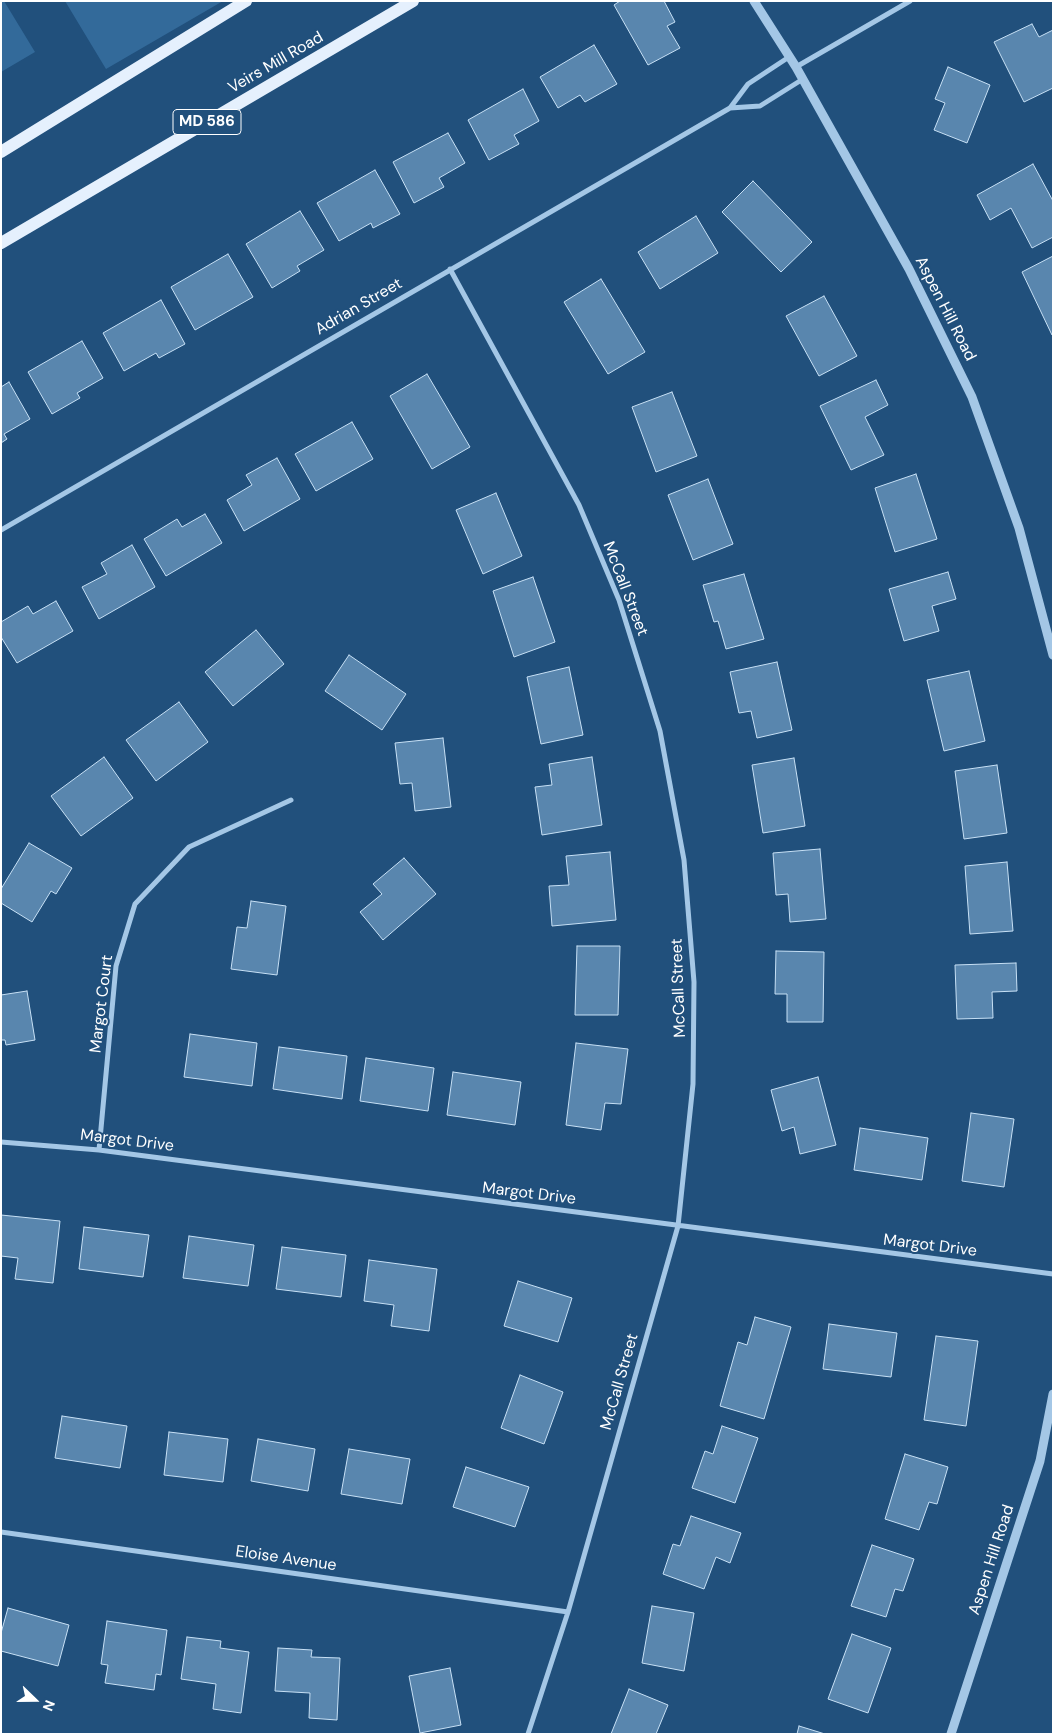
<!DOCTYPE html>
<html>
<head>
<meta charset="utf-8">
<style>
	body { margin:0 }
	#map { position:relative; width:1054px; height:1735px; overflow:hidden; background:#21507c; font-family:"DM Sans",sans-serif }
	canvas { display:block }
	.frame { position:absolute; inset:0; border:2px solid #fff; pointer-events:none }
	.north { position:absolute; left:10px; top:1675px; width:50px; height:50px; -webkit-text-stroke:4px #21507c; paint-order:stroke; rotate:112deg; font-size:14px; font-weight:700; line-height:20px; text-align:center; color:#fff }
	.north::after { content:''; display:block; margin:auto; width:18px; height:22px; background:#fff; clip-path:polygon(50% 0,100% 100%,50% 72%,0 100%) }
</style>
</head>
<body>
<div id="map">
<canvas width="1054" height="1735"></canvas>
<div class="frame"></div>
<div class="north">N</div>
</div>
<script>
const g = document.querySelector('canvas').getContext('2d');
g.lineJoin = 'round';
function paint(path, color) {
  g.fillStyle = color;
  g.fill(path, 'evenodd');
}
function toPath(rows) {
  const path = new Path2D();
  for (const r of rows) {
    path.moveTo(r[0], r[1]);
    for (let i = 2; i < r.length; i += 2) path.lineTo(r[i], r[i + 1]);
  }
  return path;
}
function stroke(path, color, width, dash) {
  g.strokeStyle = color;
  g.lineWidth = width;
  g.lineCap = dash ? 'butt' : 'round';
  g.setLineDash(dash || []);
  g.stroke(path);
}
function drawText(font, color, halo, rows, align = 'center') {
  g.font = font + ' "DM Sans",sans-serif';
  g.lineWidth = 4;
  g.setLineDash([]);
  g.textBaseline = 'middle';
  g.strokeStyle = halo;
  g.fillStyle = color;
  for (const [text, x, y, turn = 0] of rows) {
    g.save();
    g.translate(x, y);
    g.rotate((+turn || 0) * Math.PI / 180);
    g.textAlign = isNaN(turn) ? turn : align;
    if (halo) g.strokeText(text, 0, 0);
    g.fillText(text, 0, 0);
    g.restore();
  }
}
const green = toPath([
	[1,1,4,1,35,52,1,72],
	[65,1,223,1,106,69]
]);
const building = toPath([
	[620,1,664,1,675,22,667,26,680,48,648,65,614,5,620,1],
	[1032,24,1039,37,1053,30,1053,88,1024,102,994,42,1032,24],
	[594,45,617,84,585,102,580,95,558,108,540,77,594,45],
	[948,67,990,85,967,143,934,130,945,103,935,99,948,67],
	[523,89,539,121,514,135,519,144,489,160,468,120,523,89],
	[448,133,465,163,439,178,444,187,414,203,393,162,448,133],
	[1033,164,1053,201,1053,237,1032,248,1011,208,990,220,977,195,1033,164],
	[375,170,400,214,373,228,371,223,339,241,317,203,375,170],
	[753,181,812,242,781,272,722,212,753,181],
	[300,211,324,250,297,266,300,271,272,288,246,244,300,211],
	[696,216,718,253,660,289,638,252,696,216],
	[228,254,253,297,195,330,171,287,228,254],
	[1053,256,1053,335,1052,335,1022,272,1053,256],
	[601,279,645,352,608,374,564,302,601,279],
	[824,296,857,356,819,376,786,316,824,296],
	[161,300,185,344,159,358,156,353,124,371,103,333,161,300],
	[82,341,103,378,77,393,80,398,52,414,28,372,82,341],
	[427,374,470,447,432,469,390,396,427,374],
	[876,380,888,405,865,417,884,455,851,470,820,406,876,380],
	[9,382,30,419,4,434,7,439,1,443,1,387,9,382],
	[672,392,697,456,656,472,632,407,672,392],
	[352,422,373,459,316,491,295,454,352,422],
	[277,458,300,499,244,531,227,500,252,485,246,475,277,458],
	[916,474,937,539,895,552,875,488,916,474],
	[708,479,733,544,693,560,668,495,708,479],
	[496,493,522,556,483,574,456,510,496,493],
	[205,514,222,543,166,576,144,539,177,519,182,527,205,514],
	[132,545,155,587,99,619,82,587,107,574,101,563,132,545],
	[948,572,956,599,932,606,939,631,904,641,889,589,948,572],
	[744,574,764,639,726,649,718,621,714,622,703,585,744,574],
	[533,577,555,642,514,657,493,591,533,577],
	[56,601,73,631,17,663,1,637,1,622,28,606,33,614,56,601],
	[256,630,284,664,233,706,205,672,256,630],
	[349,655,406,694,382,730,325,691,349,655],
	[777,662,792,730,757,738,751,711,739,713,730,672,777,662],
	[569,667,583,735,541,744,527,677,569,667],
	[969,671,985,741,944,751,927,680,969,671],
	[179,702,208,742,156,781,126,740,179,702],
	[443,738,451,807,415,811,412,783,400,784,395,743,443,738],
	[104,757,133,798,81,836,51,796,104,757],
	[592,757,602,825,542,835,535,787,552,785,549,764,592,757],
	[794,758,805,826,763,833,752,765,794,758],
	[997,765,1007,833,964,839,955,771,997,765],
	[29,843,72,868,56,894,51,891,32,922,1,903,1,889,29,843],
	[820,849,826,919,790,922,788,894,776,895,773,853,820,849],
	[610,852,616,920,552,926,549,886,569,885,566,856,610,852],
	[404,858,436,894,383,940,360,912,382,894,373,884,404,858],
	[1007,862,1013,931,970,934,965,866,1007,862],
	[251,901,286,906,277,975,231,969,237,927,247,928,251,901],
	[577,946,620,946,618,1015,575,1015,577,946],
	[776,951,824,952,823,1022,787,1022,787,994,775,994,776,951],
	[1016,963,1017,991,992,992,993,1018,957,1019,955,965,1016,963],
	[27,991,35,1040,6,1045,5,1040,1,1040,1,995,27,991],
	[190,1034,257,1043,252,1086,184,1077,190,1034],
	[576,1043,628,1049,621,1104,605,1103,601,1130,566,1125,576,1043],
	[279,1047,347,1056,342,1099,273,1089,279,1047],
	[366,1058,434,1068,428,1111,360,1101,366,1058],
	[453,1072,521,1082,515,1125,447,1115,453,1072],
	[818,1077,836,1145,800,1154,794,1127,782,1131,771,1090,818,1077],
	[971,1113,1014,1119,1004,1187,962,1181,971,1113],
	[860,1128,928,1138,922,1180,854,1170,860,1128],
	[1,1215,60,1221,53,1283,15,1279,18,1258,1,1256,1,1215],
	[84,1227,149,1235,143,1277,79,1269,84,1227],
	[189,1236,254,1245,248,1286,183,1278,189,1236],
	[282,1247,346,1255,341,1297,276,1289,282,1247],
	[369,1260,437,1269,429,1331,391,1326,394,1305,364,1301,369,1260],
	[518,1281,572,1298,558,1342,504,1326,518,1281],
	[755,1317,791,1327,764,1419,720,1406,738,1342,747,1345,755,1317],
	[829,1324,897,1333,891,1377,823,1369,829,1324],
	[936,1336,978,1341,966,1426,924,1420,936,1336],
	[520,1375,563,1392,544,1444,501,1428,520,1375],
	[62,1416,127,1426,120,1468,55,1458,62,1416],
	[722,1426,758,1438,735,1503,692,1488,705,1451,713,1454,722,1426],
	[169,1432,228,1439,223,1482,164,1475,169,1432],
	[258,1439,315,1449,308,1491,251,1481,258,1439],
	[349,1449,410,1459,402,1504,341,1494,349,1449],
	[905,1454,948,1467,937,1504,929,1502,919,1530,885,1519,905,1454],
	[466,1467,529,1487,515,1527,453,1507,466,1467],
	[691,1516,741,1533,730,1563,716,1557,704,1589,663,1574,673,1544,680,1546,691,1516],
	[872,1545,914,1559,903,1591,895,1589,886,1617,851,1606,872,1545],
	[652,1606,694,1613,684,1671,642,1663,652,1606],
	[8,1608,69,1625,58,1666,1,1651,1,1633,8,1608],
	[107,1621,167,1630,161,1675,156,1674,154,1690,105,1683,108,1665,101,1664,107,1621],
	[852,1634,891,1648,868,1713,828,1699,852,1634],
	[187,1637,221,1641,220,1648,249,1652,241,1713,213,1709,216,1684,181,1679,187,1637],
	[278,1648,312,1650,311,1657,340,1658,337,1720,309,1718,310,1693,275,1691,278,1648],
	[450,1668,461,1725,420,1733,409,1676,450,1668],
	[629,1689,668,1705,656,1734,611,1734,629,1689],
	[799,1726,825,1734,797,1734,799,1726]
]);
const minor = toPath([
	[796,67,910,1],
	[730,108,760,106,803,79],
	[450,269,579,505,619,600,660,731,684,860,694,982,693,1084,678,1226,568,1612,528,1734],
	[1,530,730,108,748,84,789,57],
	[1,1142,99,1150,1053,1274],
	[99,1150,116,966,135,904,189,847,291,800],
	[1,1532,568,1612]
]);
const tertiary = toPath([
	[754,1,796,67,909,269,972,397,1019,528,1053,655],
	[951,1734,1040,1461,1053,1394]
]);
const primary = toPath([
	[1,152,246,1],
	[1,243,413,1]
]);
const shields = [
	[207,122,68]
];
const shieldNames = [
	["MD 586",207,122]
];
const streetNames = [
	["Veirs Mill Road",276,63,-30],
	["Adrian Street",359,307,-30],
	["Aspen Hill Road",945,309,63],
	["McCall Street",625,589,69],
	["McCall Street",679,988,-92],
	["Margot Court",102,1004,-83],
	["Margot Drive",127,1141,7],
	["Margot Drive",529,1194,7],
	["Margot Drive",930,1246,7],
	["McCall Street",620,1382,-74],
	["Eloise Avenue",286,1559,8],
	["Aspen Hill Road",992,1560,-72]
];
paint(green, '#336a9a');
paint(building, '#5986ae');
stroke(building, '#c7e0f5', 1);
stroke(minor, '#a4c7e6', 5);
stroke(tertiary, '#a4c7e6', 9);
stroke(primary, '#e5f0fd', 12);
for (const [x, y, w] of shields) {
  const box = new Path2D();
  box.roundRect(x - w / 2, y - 12.5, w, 25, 4);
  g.fillStyle = '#21507c';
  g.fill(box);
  stroke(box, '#fff', 1);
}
drawText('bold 15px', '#fff', null, shieldNames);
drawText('16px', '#fff', '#21507c', streetNames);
</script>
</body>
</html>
